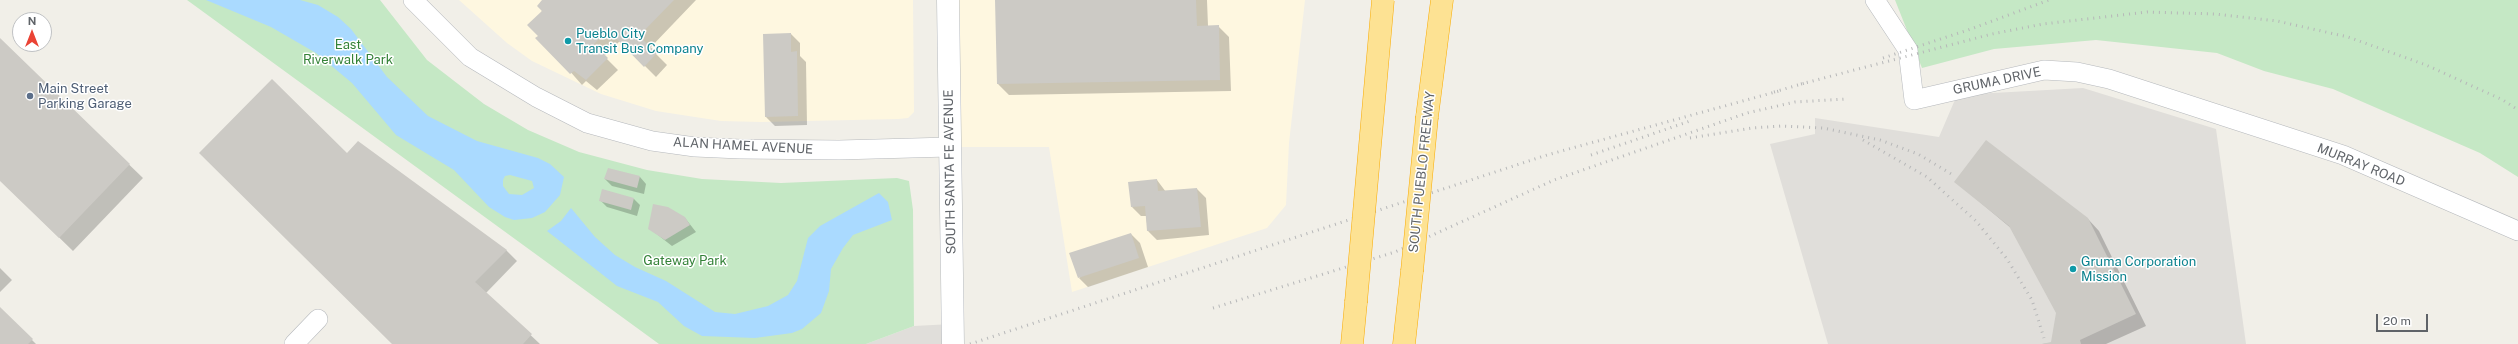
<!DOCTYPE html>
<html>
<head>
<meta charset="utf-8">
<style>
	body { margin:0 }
	#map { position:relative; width:2518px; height:344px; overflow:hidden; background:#f1efe8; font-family:"Public Sans",sans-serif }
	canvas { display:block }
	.north { position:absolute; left:12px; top:12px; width:40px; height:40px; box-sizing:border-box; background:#fff; border:1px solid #bfc1c3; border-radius:50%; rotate:0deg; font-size:11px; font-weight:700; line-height:16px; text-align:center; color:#5f6368 }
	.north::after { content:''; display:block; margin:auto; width:14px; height:18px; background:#ea4335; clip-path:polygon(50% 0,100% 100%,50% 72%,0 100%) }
	.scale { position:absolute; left:2376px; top:314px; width:52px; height:18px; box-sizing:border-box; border:2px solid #5f6368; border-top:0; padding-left:5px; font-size:12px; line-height:14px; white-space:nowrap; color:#5f6368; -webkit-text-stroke:3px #fff; paint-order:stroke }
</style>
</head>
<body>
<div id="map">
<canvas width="2518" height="344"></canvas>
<div class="north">N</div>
<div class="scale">20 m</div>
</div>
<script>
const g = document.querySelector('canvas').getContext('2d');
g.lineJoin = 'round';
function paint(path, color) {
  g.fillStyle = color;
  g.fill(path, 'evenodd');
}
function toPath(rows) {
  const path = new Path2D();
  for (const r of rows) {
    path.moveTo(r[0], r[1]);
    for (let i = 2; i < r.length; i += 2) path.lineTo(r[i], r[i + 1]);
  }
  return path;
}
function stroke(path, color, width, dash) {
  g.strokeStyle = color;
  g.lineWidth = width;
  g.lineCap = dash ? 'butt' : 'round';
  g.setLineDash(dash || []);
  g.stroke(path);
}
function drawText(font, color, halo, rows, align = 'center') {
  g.font = font + ' "Public Sans",sans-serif';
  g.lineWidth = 3;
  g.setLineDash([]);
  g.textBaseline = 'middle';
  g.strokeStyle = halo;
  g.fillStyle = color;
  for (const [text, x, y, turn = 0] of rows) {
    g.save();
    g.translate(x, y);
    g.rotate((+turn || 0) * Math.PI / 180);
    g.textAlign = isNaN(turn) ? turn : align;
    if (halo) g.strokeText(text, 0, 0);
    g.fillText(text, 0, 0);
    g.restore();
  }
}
const commercial = toPath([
	[459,0,913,0,914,112,908,118,898,119,761,122,721,121,656,111,601,94,532,61,507,43],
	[948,0,1305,0,1289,143,1286,205,1267,228,1072,292,1049,147,949,147]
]);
const industrial = toPath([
	[2083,88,2216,129,2246,344,1828,344,1770,144,1815,134,1815,118,1939,137,1957,95],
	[952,324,953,344,866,344,914,326]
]);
const green = toPath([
	[187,0,380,0,427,60,484,104,528,130,579,152,647,170,702,179,781,183,897,178,909,181,913,210,914,326,866,344,659,344],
	[1895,0,2518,0,2518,177,2480,153,2333,89,2264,71,2217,53,2096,40,1994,49,1922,68]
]);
const water = toPath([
	[206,0,300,0,318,5,338,17,351,29,387,77,428,116,477,141,538,158,550,164,564,177,560,195,545,212,532,218,514,220,505,217,489,207,454,170,396,135,352,83,316,53,271,27],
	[510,175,532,181,534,188,522,195,509,194,503,186,503,180,505,176],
	[879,193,888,202,892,220,853,235,843,248,831,269,829,291,821,313,802,329,792,333,755,338,702,336,684,326,658,302,617,286,547,231,561,221,571,208,595,237,615,255,635,267,666,281,715,312,735,314,768,306,788,295,797,281,808,238,820,226]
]);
const shadow = toPath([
	[543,0,696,0,650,48,667,65,656,77,620,41,604,56,618,70,597,90,586,81,582,85,539,36],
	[996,0,1207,0,1208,26,1218,26,1229,37,1231,91,1009,95,998,84],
	[791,34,800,43,800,56,806,62,807,125,775,126,766,117],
	[0,40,143,178,73,251,0,180],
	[347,155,506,250,517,261,486,293,540,344,393,344],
	[640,177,646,184,644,194,612,186,605,179],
	[1157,180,1166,192,1197,189,1206,198,1209,235,1157,240,1148,231,1146,216,1141,216,1132,207],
	[1956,182,2088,219,2099,231,2146,326,2106,344,2042,344,2052,343,2057,313,2012,229],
	[603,190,634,199,640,205,637,216,607,207,600,200],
	[685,218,696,232,672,246,649,228],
	[1131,234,1140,243,1148,267,1088,287,1079,278],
	[0,268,12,280,0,292],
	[0,308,36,344,0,344]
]);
const building = toPath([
	[542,0,674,0,639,36,657,53,644,67,608,30,594,44,608,58,586,80,574,71,570,74,535,38,538,36,527,25,542,11,537,6],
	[995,0,1196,0,1197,26,1219,25,1220,80,997,84],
	[791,33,791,52,797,51,798,116,765,117,763,34],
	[0,38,130,164,59,238,0,181],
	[272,79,347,153,358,141,507,250,475,282,532,334,523,344,392,344,199,153],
	[1986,140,2088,218,2136,314,2080,340,2081,344,2042,344,2051,342,2056,313,2009,226,1954,182],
	[608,168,640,176,637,188,604,179],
	[1157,179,1158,191,1197,188,1201,227,1147,231,1145,206,1131,207,1128,182],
	[602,189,634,198,631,210,599,201],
	[653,204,668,207,685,217,690,225,665,240,648,229],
	[1131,233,1139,258,1078,278,1069,253],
	[0,307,33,339,28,344,0,344]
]);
const minor = toPath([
	[413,0,470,57,536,97,587,123,652,141,695,147,740,149,839,150,949,147],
	[1875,0,1908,50,1914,100,2044,70,2077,72,2109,79,2343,155,2518,231],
	[294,344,318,319]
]);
const secondary = toPath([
	[948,0,953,344]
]);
const motorway = toPath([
	[1427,117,1442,0],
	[1352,344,1356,302],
	[1404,344,1412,271]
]);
const rail = toPath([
	[1883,58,1968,30,2049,0],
	[1801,84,1992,34,2043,24,2147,12,2215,14,2277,21,2348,37,2426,65,2503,100,2518,110],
	[1774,92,1805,83],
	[1690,138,1752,128,1781,126,1823,128,1880,140,1918,154,1953,175],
	[1863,140,1927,177,1976,221,2007,259,2032,300,2044,338],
	[1591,155,1693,120],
	[1213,308,1395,252,1554,180,1747,113,1795,102,1846,99],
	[970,344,1547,155,1779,91]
]);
const motorwayBridge = toPath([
	[1412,271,1427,117],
	[1356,302,1383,0]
]);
const markers = [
	[568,41,4,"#0f9aa8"],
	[30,96,4,"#5c6f8a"],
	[2073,269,4,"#0f9aa8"]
];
const cultureNames = [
	["Pueblo City",576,34],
	["Transit Bus Company",576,49],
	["Gruma Corporation",2081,262],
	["Mission",2081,277]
];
const parkNames = [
	["East",348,45],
	["Riverwalk Park",348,60],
	["Gateway Park",685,261]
];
const streetNames = [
	["GRUMA DRIVE",1997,81,-12],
	["ALAN HAMEL AVENUE",743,146,3],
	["MURRAY ROAD",2361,165,22],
	["SOUTH SANTA FE AVENUE",950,172,-91],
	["SOUTH PUEBLO FREEWAY",1422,172,-84]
];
const serviceNames = [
	["Main Street",38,89],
	["Parking Garage",38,104]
];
paint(commercial, '#fef7e0');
paint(industrial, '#e0deda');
paint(green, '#c5e8c5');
paint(water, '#aadaff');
paint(shadow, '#0003');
paint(building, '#cccac5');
stroke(minor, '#b5b8bc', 20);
stroke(secondary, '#b6babf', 23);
stroke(motorway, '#f9ab00', 23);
stroke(minor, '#fff', 19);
stroke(secondary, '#fff', 22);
stroke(motorway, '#fde293', 22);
stroke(rail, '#b6b7b8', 3, [1, 5]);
stroke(motorwayBridge, '#f9ab00', 23, []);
stroke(motorwayBridge, '#fde293', 22);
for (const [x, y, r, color] of markers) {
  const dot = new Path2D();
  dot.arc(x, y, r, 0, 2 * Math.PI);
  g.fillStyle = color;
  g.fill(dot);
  stroke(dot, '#fff', 1.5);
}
drawText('13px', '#0d838f', '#fff', cultureNames, 'left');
drawText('13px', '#348238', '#fff', parkNames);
drawText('13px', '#5f6368', '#fff', streetNames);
drawText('13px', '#4e5e75', '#fff', serviceNames, 'left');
</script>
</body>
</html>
